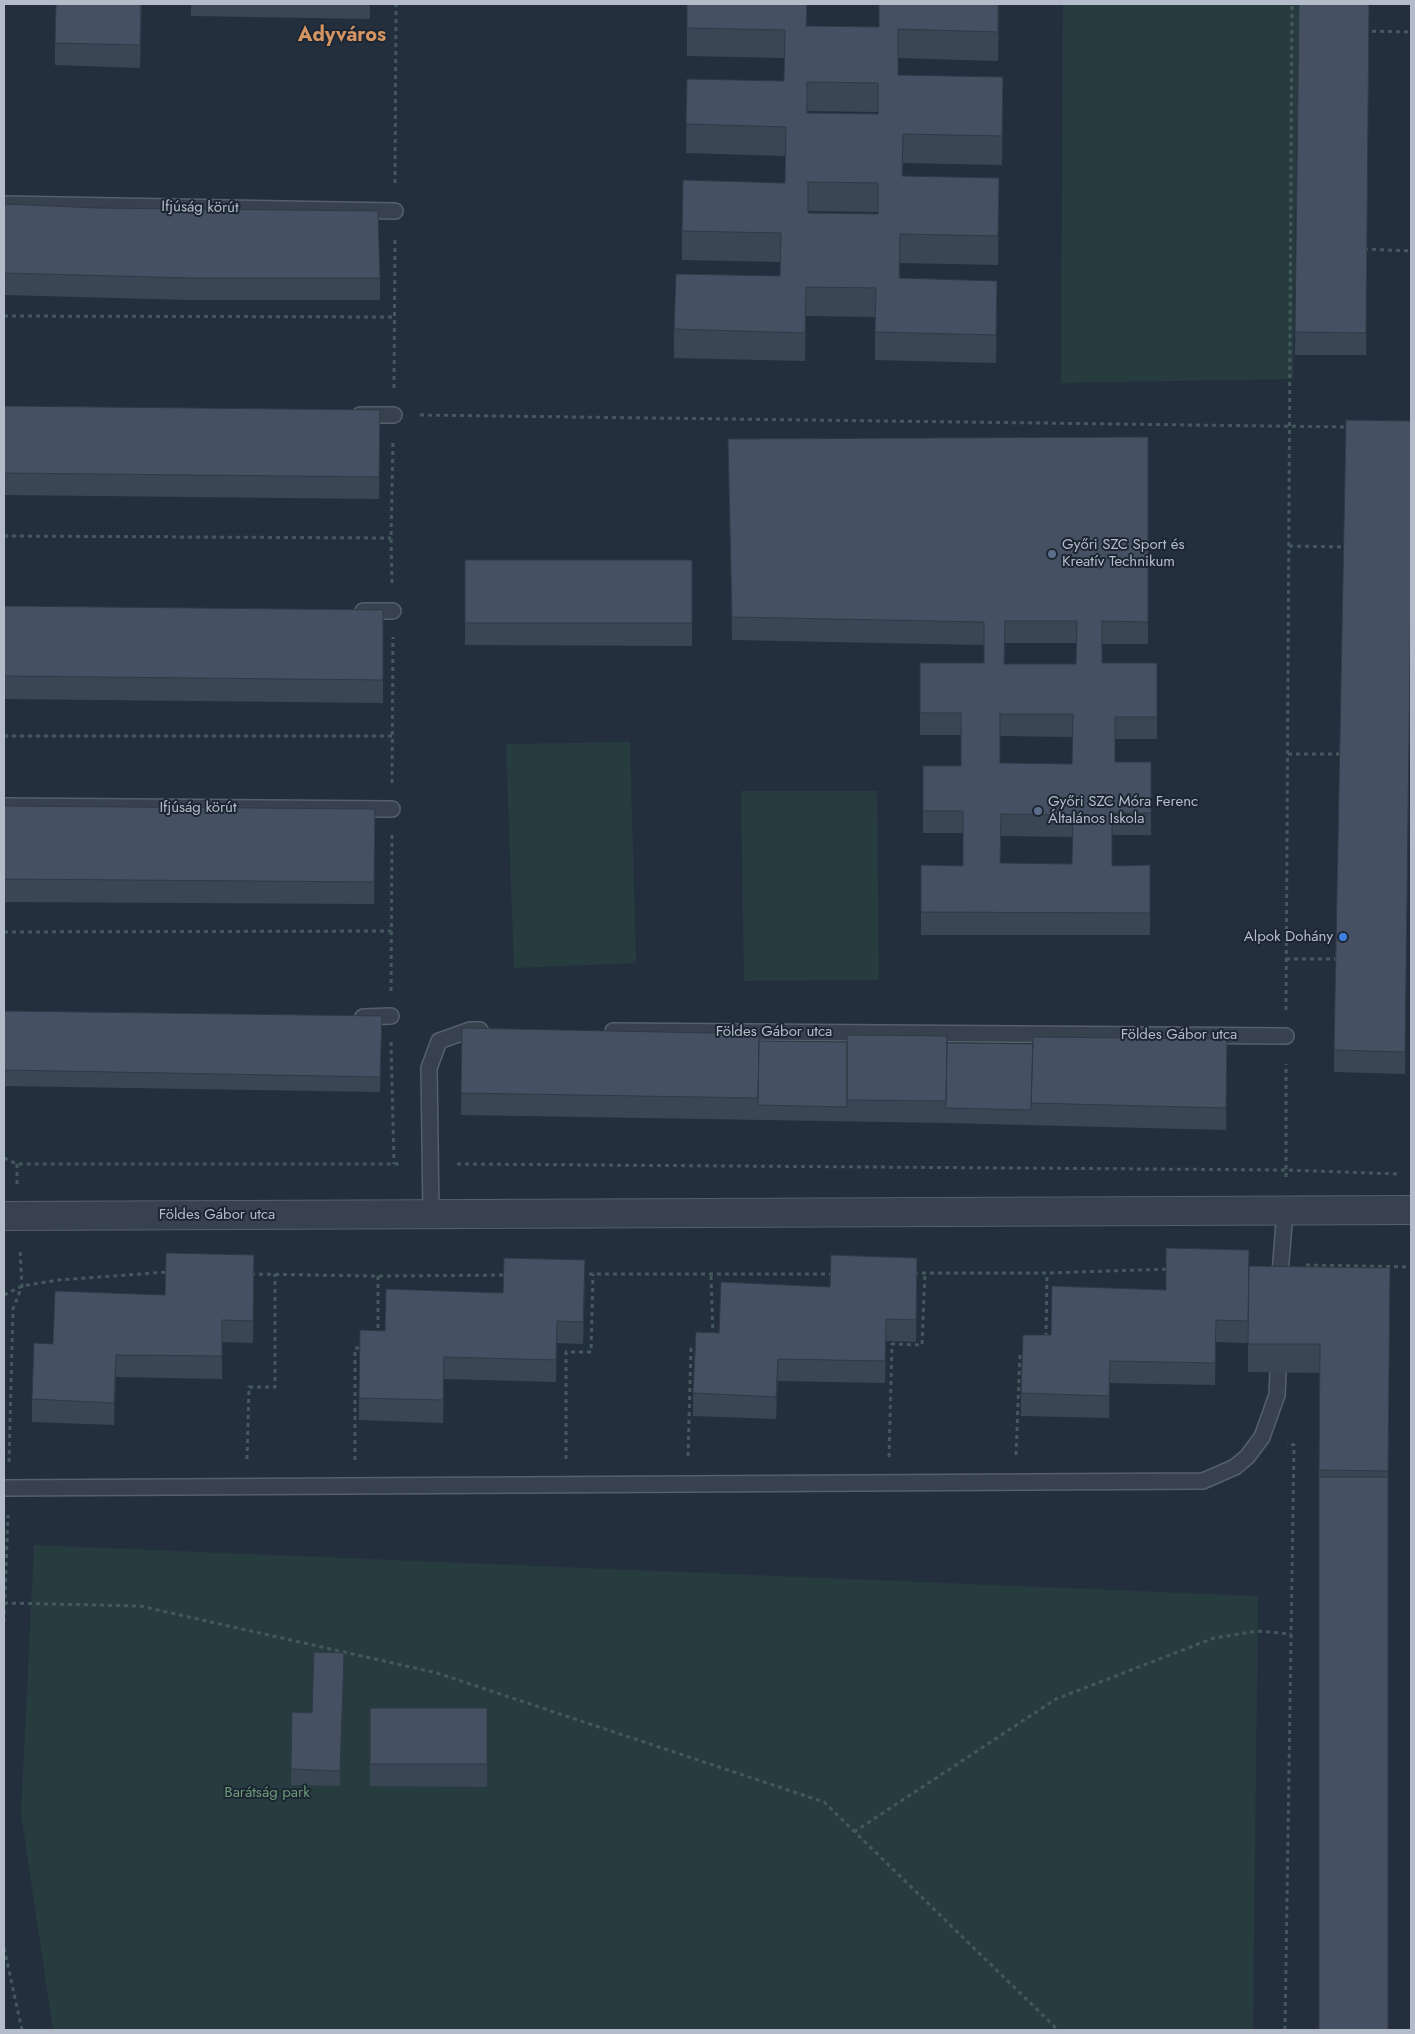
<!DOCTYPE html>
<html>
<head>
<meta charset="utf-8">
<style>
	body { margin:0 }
	#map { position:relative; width:1415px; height:2034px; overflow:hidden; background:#242f3e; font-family:Jost,sans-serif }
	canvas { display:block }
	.frame { position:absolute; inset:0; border:5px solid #b4bcc9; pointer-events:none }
</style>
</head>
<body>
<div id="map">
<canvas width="1415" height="2034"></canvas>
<div class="frame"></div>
</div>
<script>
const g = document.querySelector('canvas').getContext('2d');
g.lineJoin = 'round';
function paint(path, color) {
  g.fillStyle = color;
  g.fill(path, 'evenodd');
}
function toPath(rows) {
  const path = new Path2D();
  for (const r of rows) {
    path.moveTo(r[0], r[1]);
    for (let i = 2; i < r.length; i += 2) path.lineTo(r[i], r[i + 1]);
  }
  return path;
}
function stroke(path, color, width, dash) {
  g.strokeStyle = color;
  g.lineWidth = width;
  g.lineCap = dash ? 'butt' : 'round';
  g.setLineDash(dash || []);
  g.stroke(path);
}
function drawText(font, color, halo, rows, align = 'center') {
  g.font = font + ' Jost,sans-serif';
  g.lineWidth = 4;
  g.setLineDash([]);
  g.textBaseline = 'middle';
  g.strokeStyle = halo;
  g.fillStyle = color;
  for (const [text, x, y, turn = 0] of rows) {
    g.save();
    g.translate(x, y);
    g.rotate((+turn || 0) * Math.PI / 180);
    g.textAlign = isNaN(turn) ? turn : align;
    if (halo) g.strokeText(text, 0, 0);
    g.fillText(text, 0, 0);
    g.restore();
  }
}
const green = toPath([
	[1063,4,1299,4,1293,379,1061,383],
	[630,742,636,963,514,968,506,744],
	[741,791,877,791,879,980,744,981],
	[34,1545,1258,1596,1253,2030,53,2030,21,1814]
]);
const path = toPath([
	[1364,31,1411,32],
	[395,183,396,4],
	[1364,249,1411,251],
	[4,316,395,317],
	[394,388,395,237],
	[420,415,1348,427],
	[4,536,391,538],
	[1289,546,1348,547],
	[392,583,391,538,393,442],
	[4,736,392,736],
	[1288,754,1343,754],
	[392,783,393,637],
	[4,932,391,931],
	[1286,959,1338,959],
	[391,991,392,834],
	[1286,1010,1292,4],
	[391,1042,394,1164],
	[4,1158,17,1164,403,1164],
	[17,1164,17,1184],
	[457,1164,1286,1170,1398,1174],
	[1286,1177,1286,1064],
	[1306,1265,1411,1267],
	[914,1273,1047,1273,1170,1269],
	[251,1274,378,1276,508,1275],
	[581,1274,833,1274],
	[378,1276,378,1333],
	[711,1276,713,1335],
	[4,1295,22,1286,58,1280,168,1272],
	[1046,1337,1047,1273],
	[1016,1455,1020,1353,1026,1353],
	[688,1456,691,1349,698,1349],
	[889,1457,892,1344,922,1345,925,1273],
	[247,1459,249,1387,275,1387,275,1274],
	[566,1459,566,1352,591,1352,593,1274],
	[355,1460,355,1348,362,1348],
	[9,1462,13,1309,22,1286,20,1250],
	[4,1603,140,1606,437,1673,824,1802,1058,2030],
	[4,1622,8,1515],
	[854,1832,1056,1699,1214,1638,1258,1631,1291,1634],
	[4,1948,22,2030],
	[1285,2030,1294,1445,1287,1443]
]);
const lane = toPath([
	[4,204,395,211],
	[360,415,394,415],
	[363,611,393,611],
	[4,806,392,809],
	[363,1017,391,1016],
	[613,1031,1286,1036],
	[431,1214,429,1068,439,1041,470,1030,480,1030],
	[1279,1286,1285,1211],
	[4,1488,1203,1481,1235,1467,1247,1457,1262,1437,1277,1395,1278,1373]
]);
const street = toPath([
	[4,1216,1411,1210]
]);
const wall = toPath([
	[142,4,140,68,55,65,55,43],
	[191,4,370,4,370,19,191,16],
	[807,4,807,26,879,27,999,4,998,61,898,58,898,75,1003,106,1002,165,903,163,903,176,999,207,998,265,900,263,900,279,997,310,996,363,875,360,875,317,806,316,805,361,674,358,674,329,780,276,780,262,682,260,682,231,785,183,785,156,686,153,687,79,784,81,784,58,687,56,687,28],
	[807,111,878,112,878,114,807,113],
	[808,211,878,212,878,214,808,213],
	[1299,4,1369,4,1366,355,1295,355],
	[4,204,380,278,380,300,190,300,4,295],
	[4,406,380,432,379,499,4,495],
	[1148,437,1148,644,1102,644,1102,663,1157,663,1157,739,1115,739,1115,762,1151,762,1151,835,1112,835,1112,866,1150,865,1150,935,921,935,921,865,963,866,963,833,923,833,923,766,961,766,961,735,920,735,920,663,984,663,984,645,732,640,728,439],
	[1005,643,1076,643,1076,664,1004,664],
	[1000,736,1073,737,1072,764,1000,763],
	[1001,836,1073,837,1072,864,1000,863],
	[465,560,692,560,692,646,465,645],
	[1411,599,1405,1074,1334,1072,1334,1050],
	[4,606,383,610,383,703,4,699],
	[4,806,375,831,374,904,4,902],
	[4,1011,382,1016,380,1092,4,1086],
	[462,1028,759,1041,847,1042,1033,1044,1227,1039,1226,1130,946,1123,461,1115],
	[1249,1267,1390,1268,1388,1496,1319,2030,1319,1470,1320,1373,1248,1372,1248,1318,1248,1343,1216,1342,1215,1385,1110,1383,1109,1418,1021,1416,1021,1393,1051,1335,1166,1290],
	[254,1278,253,1343,222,1342,222,1379,116,1377,114,1425,32,1422,32,1399,53,1344,165,1295],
	[917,1280,916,1342,886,1341,885,1383,778,1381,776,1419,693,1416,693,1393,719,1333,830,1287],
	[585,1282,583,1344,557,1343,556,1382,444,1379,443,1423,359,1420,359,1398,385,1331,503,1293],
	[344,1669,340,1786,291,1785,291,1769,312,1713],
	[370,1708,487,1708,487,1787,370,1786]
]);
const shadedWall = toPath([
	[141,4,142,4,140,68,140,45],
	[999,4,998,61,998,32],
	[1003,77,1003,106,1002,165,1002,136],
	[999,178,999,207,998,265,998,236],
	[997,281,997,310,996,363,996,335],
	[806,287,806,316,805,361,805,333],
	[375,809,375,831,374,904,374,882],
	[917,1258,917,1280,916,1342,916,1320],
	[585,1260,585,1282,583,1344,583,1322],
	[557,1321,557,1343,556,1382,556,1360],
	[116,1355,116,1377,114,1425,114,1403],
	[444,1357,444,1379,443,1423,443,1400],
	[778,1359,778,1381,776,1419,776,1397],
	[1110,1361,1110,1383,1109,1418,1109,1396],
	[344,1653,344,1669,340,1786,340,1771]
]);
const building = toPath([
	[56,4,141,4,140,45,55,43,56,4],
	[687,4,807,4,806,26,879,27,879,4,998,4,998,32,898,29,898,75,1003,77,1002,136,903,134,902,176,999,178,998,236,900,234,899,278,997,281,996,335,875,332,876,288,806,287,805,333,674,329,676,274,780,276,781,233,682,231,683,180,785,183,786,127,686,124,687,79,784,81,785,30,687,28,687,4],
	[807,82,878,83,878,114,807,113,807,82],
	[808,182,878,183,878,214,808,213,808,182],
	[1299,4,1369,4,1366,333,1295,332,1299,4],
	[4,204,98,208,378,211,380,278,190,278,4,273,4,204],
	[4,406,380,410,379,477,4,473,4,406],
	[1346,420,1411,421,1411,577,1405,1052,1334,1050,1346,420],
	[1148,437,1148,622,1102,621,1102,663,1157,663,1157,717,1115,717,1115,762,1151,762,1151,813,1112,813,1112,866,1150,865,1150,913,921,912,921,865,963,866,963,811,923,811,923,766,961,766,961,713,920,713,920,663,984,663,984,622,732,617,728,439,1148,437],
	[1005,621,1077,621,1076,664,1004,664,1005,621],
	[1000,714,1073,714,1072,764,1000,763,1000,714],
	[1001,814,1073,815,1072,864,1000,863,1001,814],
	[465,560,692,560,692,623,465,623,465,560],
	[4,606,383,610,383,680,4,676,4,606],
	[4,806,375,809,374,882,4,879,4,806],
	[4,1011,382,1016,380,1077,4,1070,4,1011],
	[462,1028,759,1034,758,1098,461,1093,462,1028],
	[847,1035,947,1036,946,1101,847,1100,847,1035],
	[1033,1037,1227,1039,1226,1108,1031,1103,1033,1037],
	[759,1041,847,1042,847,1107,758,1105,759,1041],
	[947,1043,1033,1044,1031,1110,946,1108,947,1043],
	[1166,1248,1249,1250,1248,1321,1216,1320,1215,1363,1110,1361,1109,1396,1021,1393,1023,1335,1051,1335,1052,1286,1166,1290,1166,1248],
	[166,1253,254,1255,253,1321,222,1320,222,1356,116,1355,114,1403,32,1399,34,1343,53,1344,55,1291,165,1295,166,1253],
	[831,1255,917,1258,916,1320,886,1319,885,1361,778,1359,776,1397,693,1393,696,1332,719,1333,721,1282,830,1287,831,1255],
	[504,1258,585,1260,583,1322,557,1321,556,1360,444,1357,443,1400,359,1398,360,1330,385,1331,386,1289,503,1293,504,1258],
	[1249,1266,1390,1268,1388,1471,1319,1470,1320,1344,1248,1344,1249,1266],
	[1319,1477,1388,1477,1388,2030,1319,2030,1319,1477],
	[314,1652,344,1653,340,1771,291,1769,292,1712,312,1713,314,1652],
	[370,1708,487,1708,487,1764,370,1764,370,1708]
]);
const markers = [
	[1052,554,5,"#5c6f8a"],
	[1038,811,5,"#5c6f8a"],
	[1343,937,5,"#3f7fe0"]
];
const streetNames = [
	["Ifjúság körút",200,208,1],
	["Ifjúság körút",198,808],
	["Földes Gábor utca",774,1032],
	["Földes Gábor utca",1179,1035],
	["Földes Gábor utca",217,1215]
];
const poiNames = [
	["Győri SZC Sport és",1062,545],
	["Kreatív Technikum",1062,562],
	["Győri SZC Móra Ferenc",1048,802],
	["Általános Iskola",1048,819],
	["Alpok Dohány",1333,937,"right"]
];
const parkNames = [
	["Barátság park",267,1793]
];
const districtNames = [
	["Adyváros",342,36]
];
paint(green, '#263c3f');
stroke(lane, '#565f6c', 18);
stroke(street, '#565f6c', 30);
stroke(path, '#44595c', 3, [4, 4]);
stroke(lane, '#38414e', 15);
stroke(street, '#38414e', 28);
paint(wall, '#3b4654');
paint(shadedWall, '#303945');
paint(building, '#455162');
stroke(building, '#303945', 1);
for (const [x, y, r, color] of markers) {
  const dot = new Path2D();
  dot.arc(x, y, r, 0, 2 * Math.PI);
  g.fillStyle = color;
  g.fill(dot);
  stroke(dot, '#1d2633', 2);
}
drawText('15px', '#b4bcc9', '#1d2633', streetNames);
drawText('15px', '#b4bcc9', '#1d2633', poiNames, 'left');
drawText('15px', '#6b9a76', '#1d2633', parkNames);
drawText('bold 20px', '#d59563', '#1d2633', districtNames);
</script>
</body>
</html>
